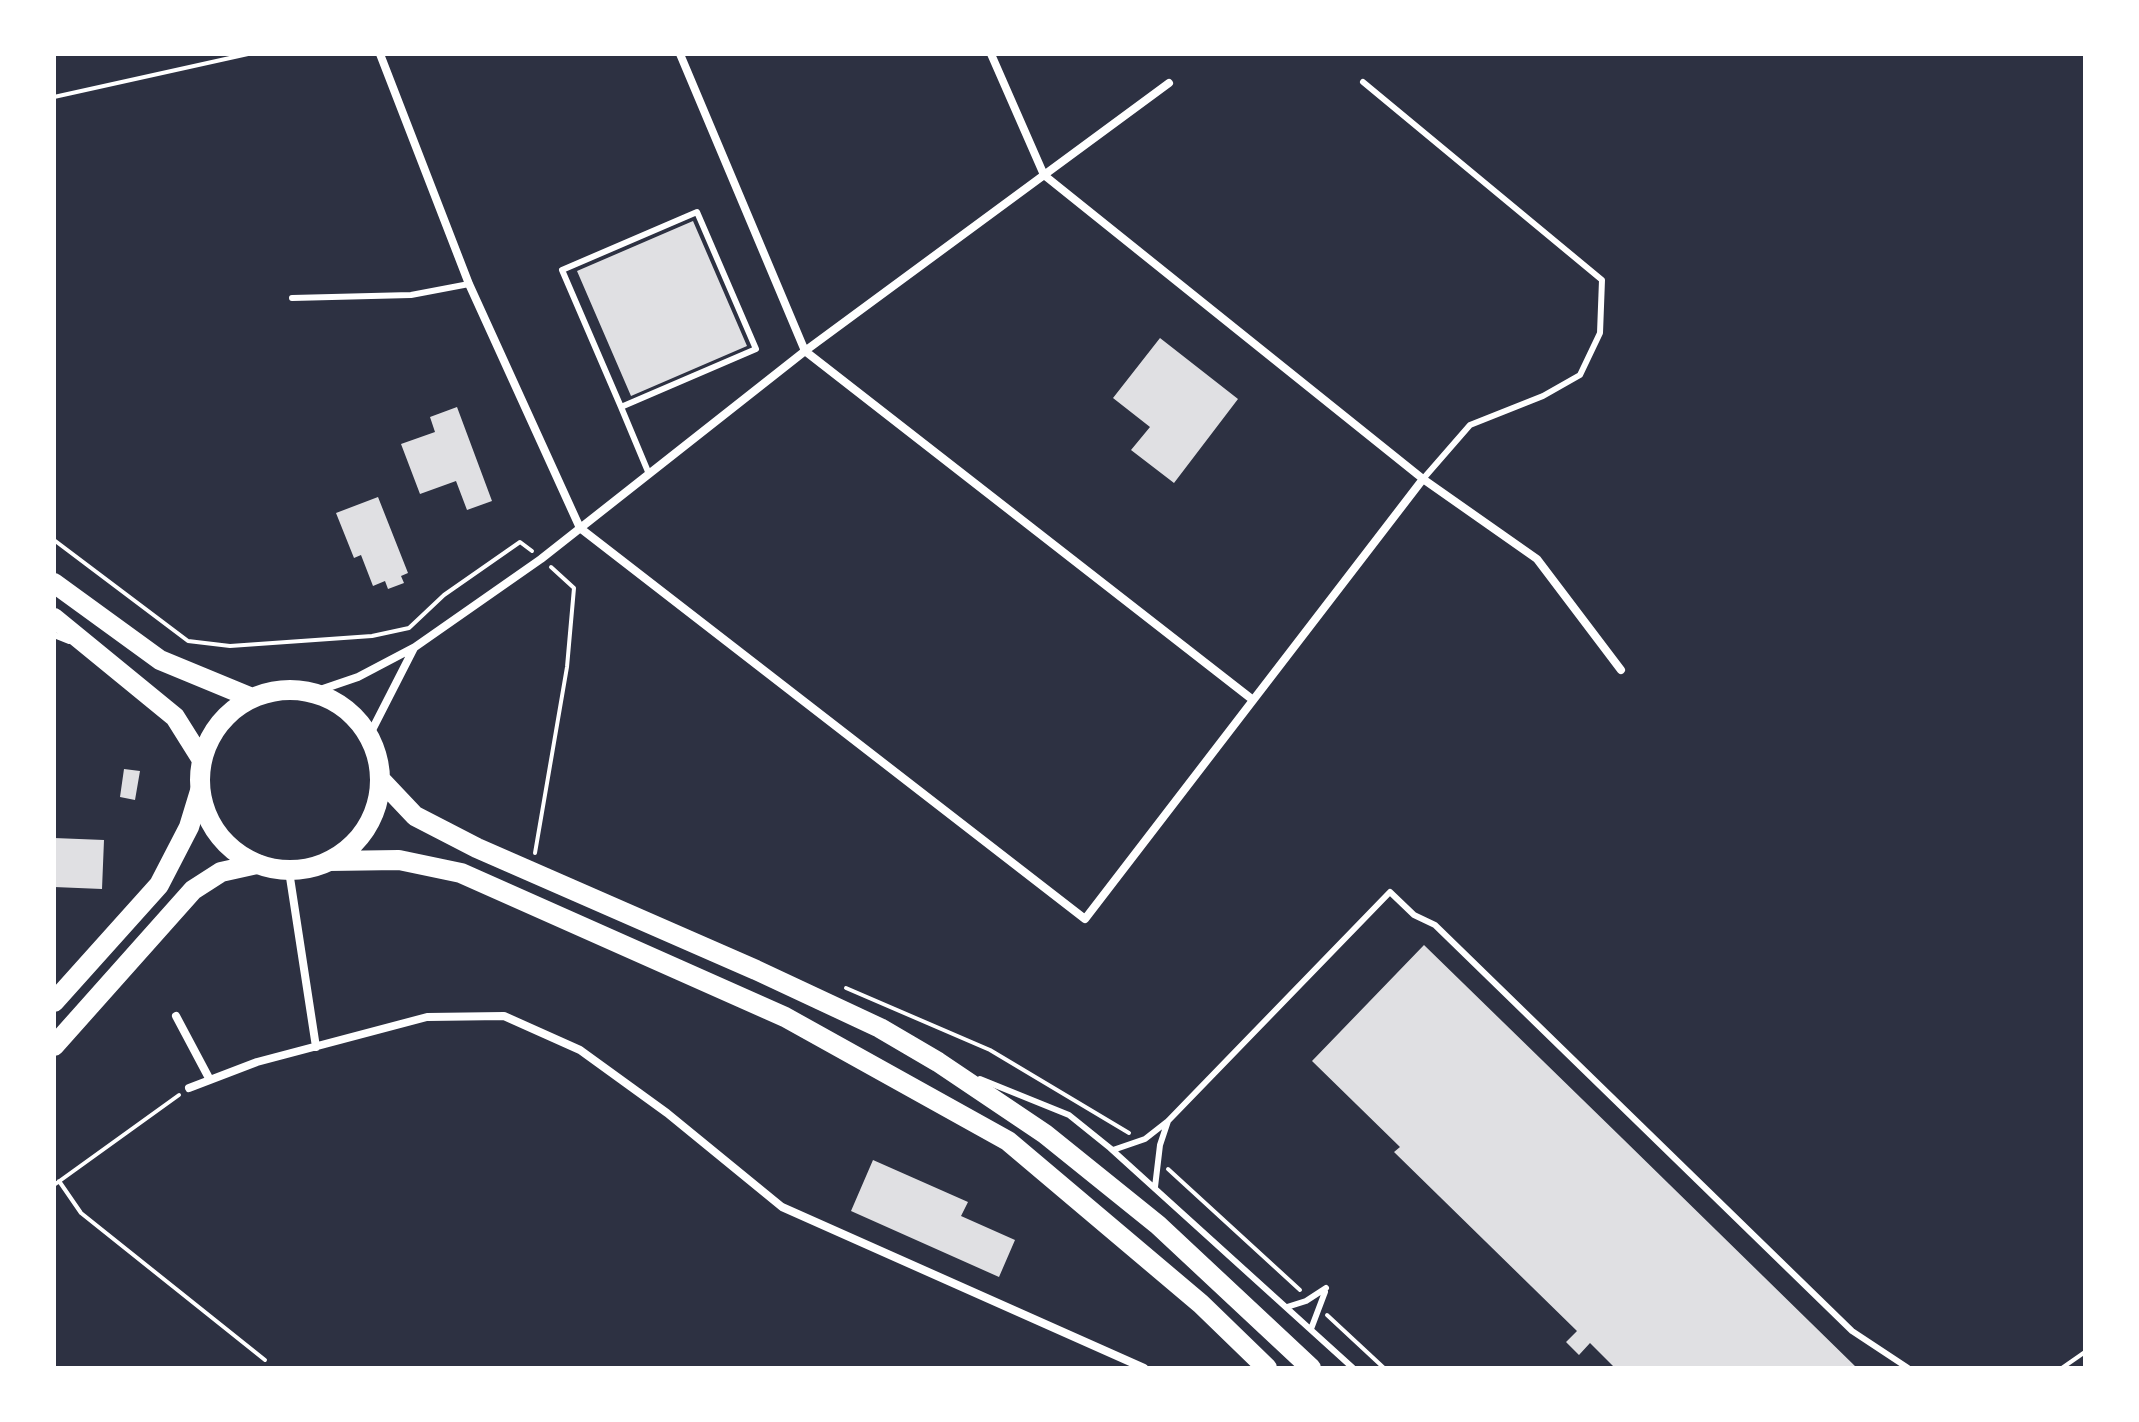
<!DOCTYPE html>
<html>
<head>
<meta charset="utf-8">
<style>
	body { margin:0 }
	#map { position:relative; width:2139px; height:1422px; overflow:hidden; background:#2d3142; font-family:"Crimson Pro",serif }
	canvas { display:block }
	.frame { position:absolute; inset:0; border:56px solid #fff; pointer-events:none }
</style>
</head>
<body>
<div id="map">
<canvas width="2139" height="1422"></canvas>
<div class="frame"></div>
</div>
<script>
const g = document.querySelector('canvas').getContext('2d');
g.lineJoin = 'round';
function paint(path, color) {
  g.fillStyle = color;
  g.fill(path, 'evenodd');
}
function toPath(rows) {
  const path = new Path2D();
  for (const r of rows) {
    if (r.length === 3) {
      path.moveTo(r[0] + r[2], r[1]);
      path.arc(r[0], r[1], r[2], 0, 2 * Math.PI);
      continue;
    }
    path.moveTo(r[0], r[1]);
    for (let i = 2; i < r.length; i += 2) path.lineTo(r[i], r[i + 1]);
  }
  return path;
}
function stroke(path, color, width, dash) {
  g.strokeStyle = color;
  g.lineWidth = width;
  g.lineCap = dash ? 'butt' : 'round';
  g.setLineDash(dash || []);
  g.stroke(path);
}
const building = toPath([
	[693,221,747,346,631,396,577,271],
	[1160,338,1238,399,1174,483,1131,450,1150,427,1113,398],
	[457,407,492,501,467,510,456,481,420,494,401,444,435,432,430,417],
	[378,497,408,573,401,576,404,583,388,589,385,581,373,586,361,555,354,558,336,513],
	[124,769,140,771,135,800,120,797],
	[54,838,104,840,102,889,54,887],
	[1424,945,1622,1138,1857,1368,1615,1368,1590,1343,1579,1355,1566,1342,1577,1331,1394,1152,1400,1147,1312,1061],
	[873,1160,968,1202,961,1216,1015,1240,999,1277,851,1211]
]);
const path = toPath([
	[54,97,248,54],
	[54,540,188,641,230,646,372,636,409,628,444,595,520,542,532,551],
	[535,853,567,667,574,588,551,567],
	[846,988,990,1050,1129,1133],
	[1168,1169,1300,1290],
	[59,1181,81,1213,265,1360],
	[54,1185,179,1095],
	[1327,1315,1384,1368],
	[2062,1368,2085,1352]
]);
const service = toPath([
	[1363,82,1602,280,1600,333,1580,375,1543,396,1470,425,1423,479],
	[292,298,411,295,469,284],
	[621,407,756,349,697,212,562,270,621,407,649,474],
	[54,635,69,641],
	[980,1079,1069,1115,1110,1148,1353,1368],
	[1113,1150,1145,1139,1168,1121,1390,892,1414,915,1435,925,1852,1331,1908,1368],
	[1155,1187,1160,1145,1168,1121],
	[1287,1307,1306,1301,1326,1288],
	[1311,1329,1325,1292]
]);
const minor = toPath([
	[380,54,469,284,580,528,1085,919,1423,479,1044,175,991,54],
	[680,54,805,351,1253,700],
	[1423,479,1537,559,1621,670],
	[314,692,358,677,415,647,541,559,805,351,1169,83],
	[369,736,414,648],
	[289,871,316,1047],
	[176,1016,210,1080],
	[189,1088,257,1062,427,1017,504,1016,580,1050,667,1113,782,1207,1144,1368]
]);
const primary = toPath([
	[54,1002,159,885,189,827,200,791],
	[54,1046,193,890,221,872,257,864]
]);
const trunk = toPath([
	[54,583,160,660,252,698],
	[54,618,175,717,202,760],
	[290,780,90],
	[380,779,415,816,477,848,756,970,880,1028,938,1062,1045,1134,1158,1225,1311,1368],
	[329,861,399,860,461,873,785,1017,1008,1141,1201,1304,1267,1368]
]);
paint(building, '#e0e0e3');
stroke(path, '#fff', 4);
stroke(service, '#fff', 6);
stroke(minor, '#fff', 8);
stroke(primary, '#fff', 20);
stroke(trunk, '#fff', 20);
</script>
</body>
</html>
